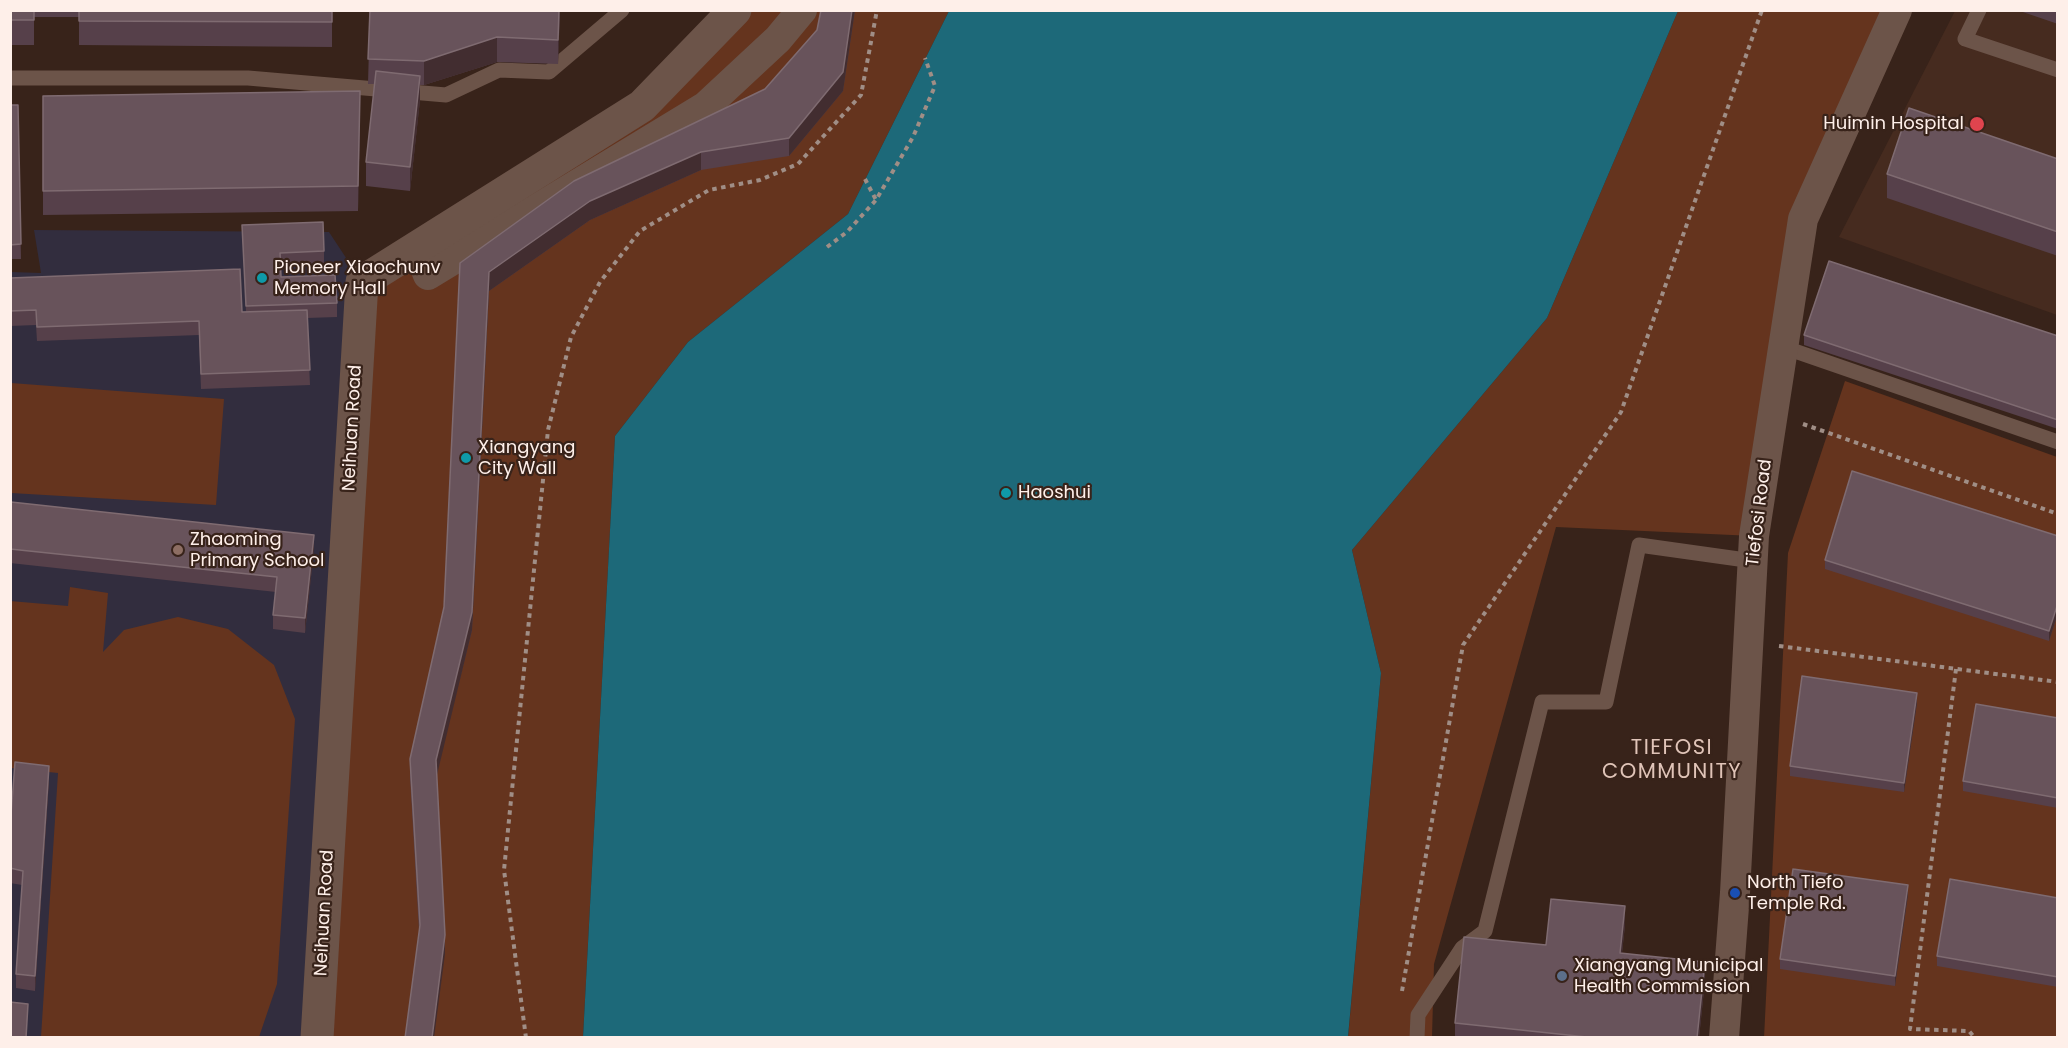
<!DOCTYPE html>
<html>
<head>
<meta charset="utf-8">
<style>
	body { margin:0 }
	#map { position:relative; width:2068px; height:1048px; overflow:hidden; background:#38231a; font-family:Poppins,sans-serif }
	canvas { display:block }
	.frame { position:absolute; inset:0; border:12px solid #feefe9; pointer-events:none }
</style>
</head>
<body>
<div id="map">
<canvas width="2068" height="1048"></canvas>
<div class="frame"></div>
</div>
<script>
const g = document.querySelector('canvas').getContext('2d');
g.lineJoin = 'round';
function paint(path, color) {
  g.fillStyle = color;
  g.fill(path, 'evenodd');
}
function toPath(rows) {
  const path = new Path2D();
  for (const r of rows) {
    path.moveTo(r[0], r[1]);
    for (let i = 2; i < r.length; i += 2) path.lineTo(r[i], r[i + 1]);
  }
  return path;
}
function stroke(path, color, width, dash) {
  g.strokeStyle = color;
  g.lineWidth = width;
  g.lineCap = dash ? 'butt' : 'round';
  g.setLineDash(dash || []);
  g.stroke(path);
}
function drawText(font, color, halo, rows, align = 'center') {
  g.font = font + ' Poppins,sans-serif';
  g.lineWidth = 4.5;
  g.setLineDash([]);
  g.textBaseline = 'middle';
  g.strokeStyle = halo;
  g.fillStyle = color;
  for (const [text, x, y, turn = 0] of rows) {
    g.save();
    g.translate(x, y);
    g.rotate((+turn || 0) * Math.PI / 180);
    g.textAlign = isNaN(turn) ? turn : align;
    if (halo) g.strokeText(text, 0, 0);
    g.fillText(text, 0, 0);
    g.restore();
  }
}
const built = toPath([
	[1955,11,2057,11,2057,315,1839,237]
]);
const education = toPath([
	[34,230,329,232,362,282,317,1037,11,1038,11,272,41,273]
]);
const green = toPath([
	[735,11,949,11,848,214,688,342,615,436,583,1037,317,1038,362,282,642,106],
	[1678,11,1897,11,1803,219,1754,536,1556,527,1434,964,1432,1037,1348,1038,1381,673,1352,550,1547,318],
	[1845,381,2057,457,2057,1037,1764,1038,1788,553],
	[11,383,224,399,216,505,11,493],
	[70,587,108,593,103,652,124,630,178,617,228,629,274,665,295,719,277,984,259,1037,41,1037,58,773,11,768,10,601,68,606]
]);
const water = toPath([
	[949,11,1678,11,1547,318,1352,550,1381,673,1348,1037,583,1037,615,436,688,342,848,214]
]);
const path = toPath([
	[865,179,876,200],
	[827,247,847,232,876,200,913,137,935,86,925,58],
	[1803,424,2058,514],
	[1779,646,2058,682],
	[1956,669,1910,1029,1969,1031,1975,1038],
	[1402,991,1463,645,1621,412,1762,10],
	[526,1038,504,870,548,430,571,337,600,282,640,231,709,190,760,180,798,164,861,95,877,10]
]);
const lane = toPath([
	[1979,10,1965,39,2058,70],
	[10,78,248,78,446,95,499,70,549,72,622,10],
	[1783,347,2058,442],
	[1417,1038,1418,1015,1462,948,1485,931,1542,702,1606,702,1639,545,1753,561]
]);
const street = toPath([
	[417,247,428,275,706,106,778,39,802,10],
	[1724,1038,1735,893,1754,536,1803,219,1897,10]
]);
const secondary = toPath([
	[317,1038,362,282,642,106,735,10]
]);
const wall = toPath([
	[10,10,332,10,332,47,79,45,79,17,34,17,34,45,10,45],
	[370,10,560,10,558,64,497,62,424,85,420,85,420,100,410,191,366,186,366,162,375,84,368,84],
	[821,10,855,10,843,91,789,156,701,170,590,220,489,291,472,630,436,775,445,954,419,931,410,777,410,759,444,607,460,263,765,89,817,30],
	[2017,10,2058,10,2058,24],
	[43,96,360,116,358,211,43,215],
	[10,105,18,105,21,259,10,259],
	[2058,159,2058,256,1887,198,1887,174],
	[242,225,324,251,324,265,280,267,281,277,337,303,337,317,307,318,310,385,201,389,199,335,37,341,36,325,10,326,10,278,246,312],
	[1804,335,2058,336,2058,429,1804,345],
	[10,511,314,549,305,633,273,629,273,615,276,592,10,563],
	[2058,536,2058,613,2049,641,1825,569,1825,560],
	[1917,703,1904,792,1790,776,1790,766],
	[2058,718,2058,808,1963,791,1963,781],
	[49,781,35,991,16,988,16,974,22,885,10,883,10,828],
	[1908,895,1895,986,1780,969,1780,959],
	[2058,898,2058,987,1937,966,1937,956],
	[1625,925,1622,953,1705,980,1699,1038,1455,1038,1455,1023,1546,945]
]);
const shadedWall = toPath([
	[559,10,560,10,558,64,558,40],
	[852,10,855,10,843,91,789,156,789,138],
	[497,37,497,62,424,85,424,61],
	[420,76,420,100,410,191,410,167],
	[360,91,360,116,358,211,358,186],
	[701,152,701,170,590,220,489,291,472,630,436,779,436,760,489,272,590,201],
	[314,535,314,549,305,633,305,618],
	[2058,603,2058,613,2049,641,2049,631],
	[1917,693,1917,703,1904,792,1904,783],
	[49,766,49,781,35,991,35,976],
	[1908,885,1908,895,1895,986,1895,976],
	[1625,906,1625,925,1620,971,1620,953],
	[445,935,445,954,434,1038,432,1038],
	[1705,962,1705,980,1699,1038,1697,1038]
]);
const building = toPath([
	[10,10,34,10,34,20,10,20,10,10],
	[79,10,332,10,332,22,79,21,79,10],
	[370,10,559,10,558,40,497,37,424,61,368,59,370,10],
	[821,10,852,10,843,72,789,138,701,152,590,201,489,272,472,612,436,760,445,935,432,1038,405,1038,420,925,410,759,444,607,460,263,574,181,765,89,817,30,821,10],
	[376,71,420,76,410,167,366,162,376,71],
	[360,91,358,186,43,191,43,96,360,91],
	[10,105,18,105,21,244,10,245,10,105],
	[1909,108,2058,159,2058,232,1887,174,1909,108],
	[323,222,324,251,280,253,281,277,335,275,337,303,246,306,242,225,323,222],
	[1829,261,2058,336,2058,420,1804,335,1829,261],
	[240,269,242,312,307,310,310,370,201,374,199,321,37,327,36,310,10,311,10,278,240,269],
	[1852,471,2058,536,2058,603,2049,631,1825,560,1852,471],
	[11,502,314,535,305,618,273,615,277,577,10,549,11,502],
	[1802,676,1917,693,1904,783,1790,766,1802,676],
	[1976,704,2058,718,2058,798,1963,781,1976,704],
	[15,762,49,766,35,976,16,974,23,871,10,868,10,828,15,762],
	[1793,869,1908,885,1895,976,1780,959,1793,869],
	[1950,879,2058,898,2058,977,1937,956,1950,879],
	[1551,899,1625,906,1620,953,1705,962,1697,1038,1596,1038,1455,1023,1464,937,1546,945,1551,899],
	[10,1002,28,1004,26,1038,10,1038,10,1002]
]);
const markers = [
	[1977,124,8,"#e0444e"],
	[262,278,6,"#0f9aa8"],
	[466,458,6,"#0f9aa8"],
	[1006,493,6,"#0f9aa8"],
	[178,550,6,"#8d6e63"],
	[1735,893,6,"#1a4fb4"],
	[1562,976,6,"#5c6f8a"]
];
const poiNames = [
	["Huimin Hospital",1964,124,"right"],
	["Pioneer Xiaochunv",274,268],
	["Memory Hall",274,289],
	["Xiangyang",478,448],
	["City Wall",478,469],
	["Haoshui",1018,493],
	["Zhaoming",190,540],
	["Primary School",190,561],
	["North Tiefo",1747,883],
	["Temple Rd.",1747,904],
	["Xiangyang Municipal",1574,966],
	["Health Commission",1574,987]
];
const streetNames = [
	["Neihuan Road",353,428,-87],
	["Tiefosi Road",1760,513,-83],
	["Neihuan Road",325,913,-87]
];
const quarterNames = [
	["TIEFOSI",1672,749],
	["COMMUNITY",1672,773]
];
paint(built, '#462b1f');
paint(education, '#322d3e');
paint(green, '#65341e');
paint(water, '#1d6979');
stroke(path, '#a08e86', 4, [4.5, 4.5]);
stroke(lane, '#6c5449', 15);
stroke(street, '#6c5449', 30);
stroke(secondary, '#6c5449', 33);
paint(wall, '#56404a');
paint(shadedWall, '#422d30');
paint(building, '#68535b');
stroke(building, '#7f6b71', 1.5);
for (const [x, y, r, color] of markers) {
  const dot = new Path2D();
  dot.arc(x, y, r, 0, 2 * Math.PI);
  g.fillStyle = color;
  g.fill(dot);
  stroke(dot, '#38231a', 2);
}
drawText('18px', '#feefe9', '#38231a', poiNames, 'left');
drawText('18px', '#feefe9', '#38231a', streetNames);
g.letterSpacing = '1.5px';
drawText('21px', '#e0c4b8', '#38231a', quarterNames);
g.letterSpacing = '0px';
</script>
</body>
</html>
